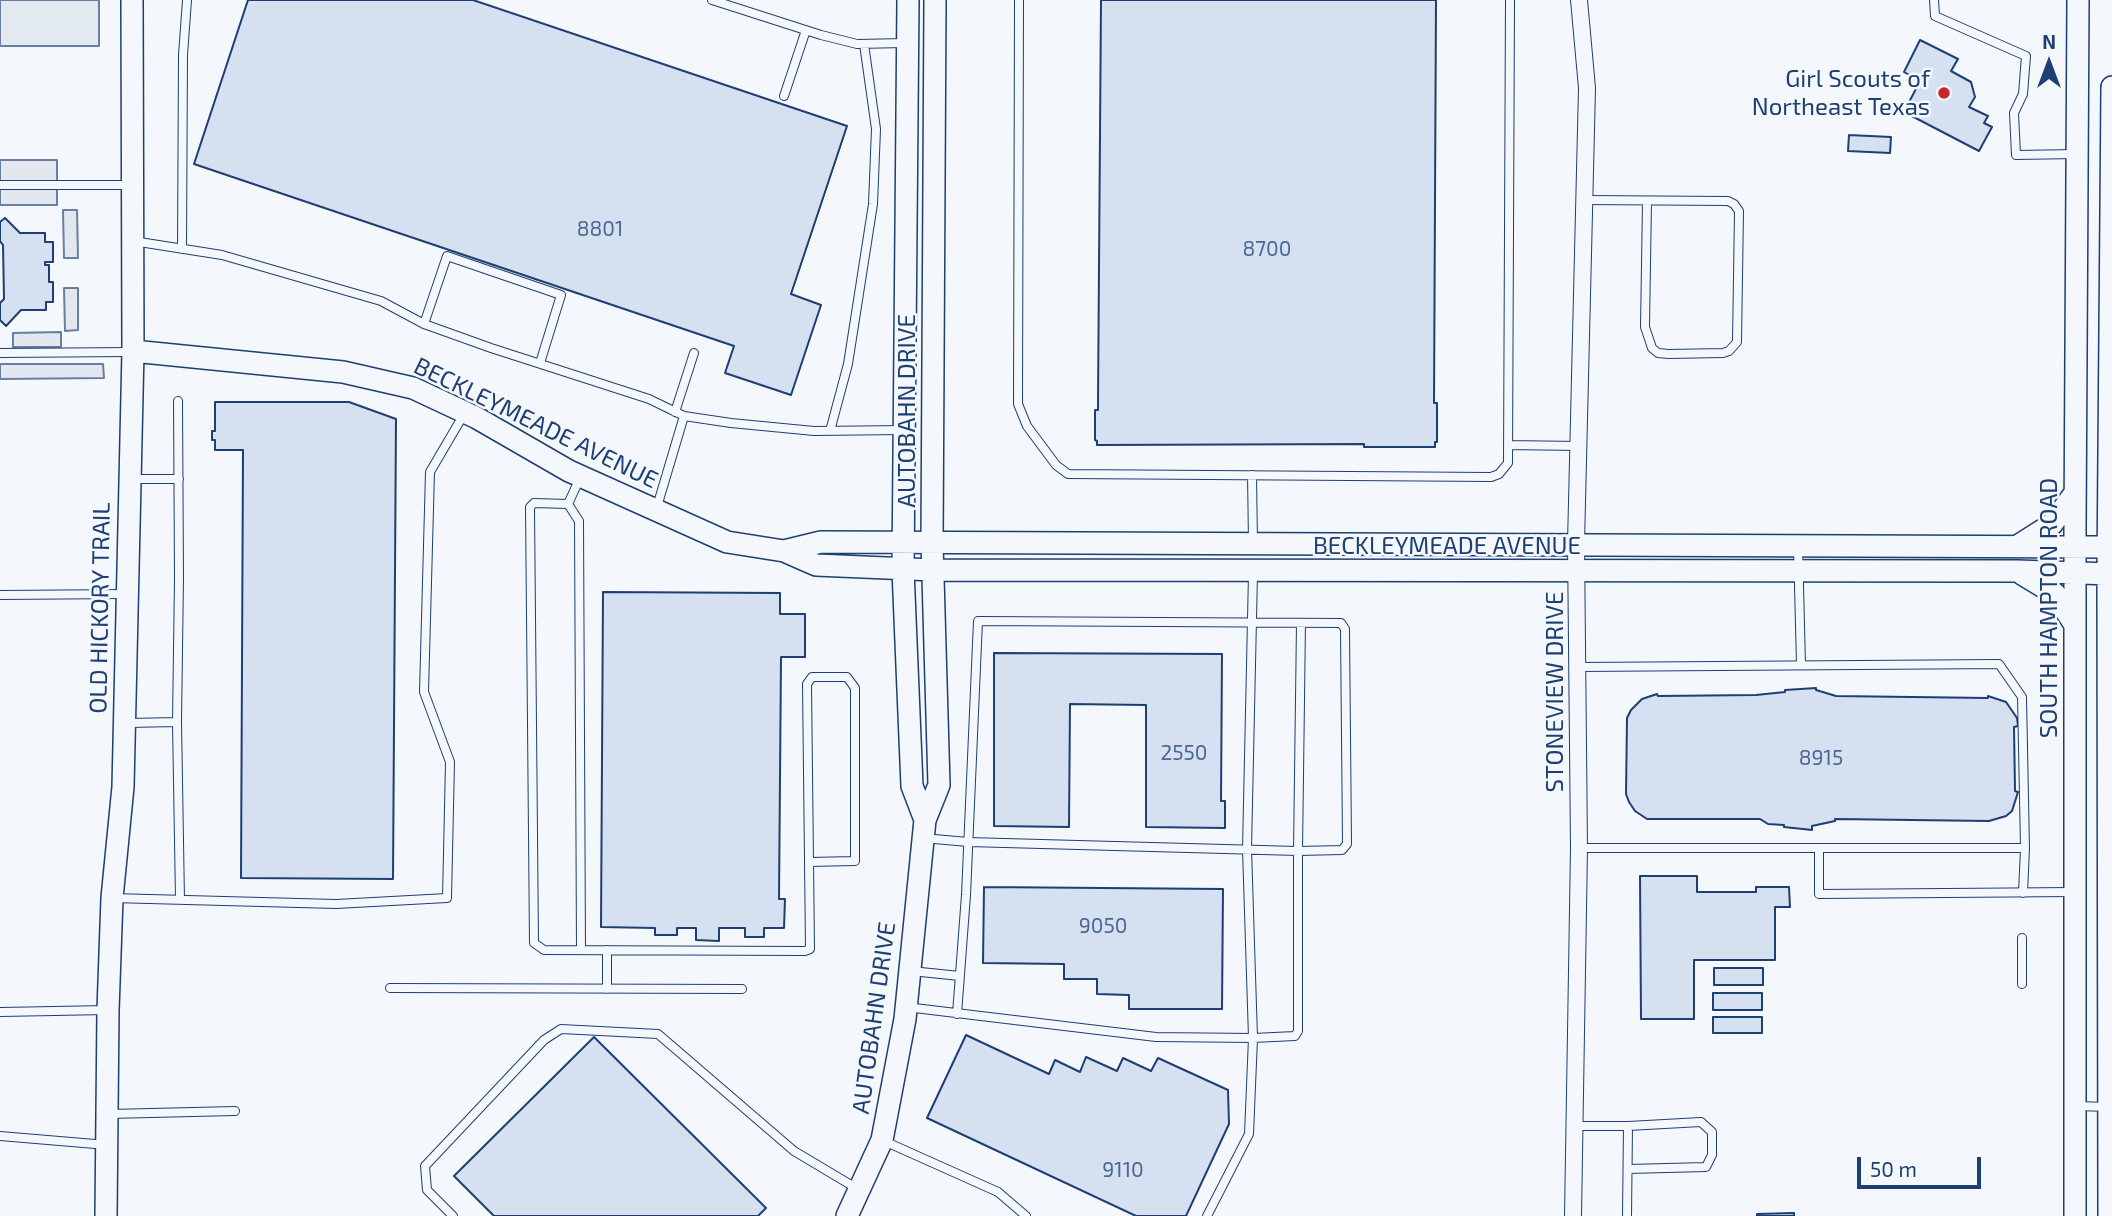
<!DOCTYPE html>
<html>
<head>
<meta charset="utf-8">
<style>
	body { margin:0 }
	#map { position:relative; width:2112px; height:1216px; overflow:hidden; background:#f4f7fb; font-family:"Exo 2",sans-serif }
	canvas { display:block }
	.north { position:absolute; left:2014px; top:28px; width:70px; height:70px; -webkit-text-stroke:5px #f4f7fb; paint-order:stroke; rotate:0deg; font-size:19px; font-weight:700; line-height:28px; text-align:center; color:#1d3f73 }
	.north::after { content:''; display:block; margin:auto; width:24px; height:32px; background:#1d3f73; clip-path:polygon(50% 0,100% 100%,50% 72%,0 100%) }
	.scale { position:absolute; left:1857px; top:1157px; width:124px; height:32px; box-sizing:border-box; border:4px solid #1d3f73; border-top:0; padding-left:9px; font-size:21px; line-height:24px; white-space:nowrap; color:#1d3f73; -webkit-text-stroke:5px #f4f7fb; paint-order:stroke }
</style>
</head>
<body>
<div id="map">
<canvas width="2112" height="1216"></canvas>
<div class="north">N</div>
<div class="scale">50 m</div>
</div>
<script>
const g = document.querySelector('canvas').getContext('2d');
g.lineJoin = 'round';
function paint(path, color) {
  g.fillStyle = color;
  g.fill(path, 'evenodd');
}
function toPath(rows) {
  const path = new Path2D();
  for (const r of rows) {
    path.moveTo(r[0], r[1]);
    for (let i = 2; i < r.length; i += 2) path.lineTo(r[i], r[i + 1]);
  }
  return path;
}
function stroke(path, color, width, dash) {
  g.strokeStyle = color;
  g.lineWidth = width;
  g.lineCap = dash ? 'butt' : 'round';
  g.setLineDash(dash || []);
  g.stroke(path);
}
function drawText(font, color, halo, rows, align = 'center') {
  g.font = font + ' "Exo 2",sans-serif';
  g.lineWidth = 5;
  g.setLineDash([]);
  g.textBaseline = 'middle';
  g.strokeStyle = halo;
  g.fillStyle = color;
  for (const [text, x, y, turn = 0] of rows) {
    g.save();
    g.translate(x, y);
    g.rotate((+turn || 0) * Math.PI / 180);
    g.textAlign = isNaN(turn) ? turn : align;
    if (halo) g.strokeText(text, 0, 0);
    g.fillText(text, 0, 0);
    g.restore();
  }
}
const green = toPath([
	[0,0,99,0,99,46,0,46,0,0]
]);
const parking = toPath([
	[0,160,57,160,57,205,0,205,0,160],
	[63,210,77,210,78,258,64,258,63,210],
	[64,288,78,288,78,330,65,331,64,288],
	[61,332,61,347,13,347,13,333,61,332],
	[0,364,103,364,104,378,0,379,0,364]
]);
const building = toPath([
	[248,0,473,0,847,126,791,294,821,305,791,395,725,373,734,346,194,164,248,0],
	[1101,0,1436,0,1434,403,1437,403,1437,442,1435,442,1435,447,1364,447,1364,444,1097,445,1097,441,1095,440,1095,410,1098,410,1098,400,1101,0],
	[1920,40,1958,59,1951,71,1971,82,1975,97,1969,107,1988,116,1984,123,1992,127,1979,151,1904,112,1920,81,1904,72,1920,40],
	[1849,135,1891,137,1890,153,1848,151,1849,135],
	[5,218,20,233,45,233,45,242,53,242,53,262,45,262,45,265,49,265,49,282,53,282,53,302,46,302,46,310,21,310,6,326,0,320,0,303,4,299,3,245,0,241,0,222,5,218],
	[215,402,349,402,396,419,393,879,241,878,243,450,215,450,215,440,212,440,212,431,215,431,215,402],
	[603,592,780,593,780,614,805,614,805,657,781,657,779,899,785,899,784,928,764,928,764,937,745,937,745,928,719,928,719,941,696,940,696,928,677,928,677,935,655,935,655,928,601,927,603,592],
	[994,653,1222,654,1221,801,1225,801,1225,828,1146,827,1146,705,1070,704,1069,827,994,826,994,653],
	[1816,688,1816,690,1836,696,1988,698,1988,696,2006,702,2017,718,2018,726,2014,727,2015,791,2018,792,2012,811,2006,816,1989,821,1835,819,1835,821,1812,826,1812,830,1784,827,1784,825,1768,824,1760,819,1647,819,1635,811,1629,802,1626,794,1627,718,1631,710,1642,699,1657,694,1658,696,1756,695,1785,692,1785,690,1816,688],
	[1640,876,1697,876,1697,892,1756,892,1756,887,1789,887,1790,907,1775,907,1775,960,1694,960,1694,1019,1641,1019,1640,876],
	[984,887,1223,889,1222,1009,1129,1009,1129,995,1097,994,1097,979,1064,979,1064,964,983,963,984,887],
	[1714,968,1763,968,1763,985,1714,985,1714,968],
	[1713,993,1762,993,1762,1010,1713,1010,1713,993],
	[1713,1017,1762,1017,1762,1033,1713,1033,1713,1017],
	[966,1035,1049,1074,1055,1060,1080,1072,1086,1057,1117,1071,1123,1058,1151,1071,1158,1058,1228,1090,1229,1124,1186,1216,1136,1216,927,1118,966,1035],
	[594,1037,766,1208,758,1216,494,1216,454,1176,594,1037],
	[1794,1213,1794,1216,1757,1216,1757,1214,1794,1213]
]);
const lane = toPath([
	[712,0,821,35,857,44,905,43],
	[1019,0,1018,404,1027,426,1056,465,1068,474,1491,477,1499,474,1508,463,1510,0],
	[1934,0,1935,16,2026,56,2023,94,2014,113,2016,155,2076,154],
	[784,96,806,30],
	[0,185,130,185],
	[1584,200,1728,201,1734,204,1739,211,1737,342,1729,351,1723,353,1668,354,1658,353,1652,348,1645,327,1647,201],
	[133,241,222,255,381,301,424,324,491,348,649,399,684,416],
	[182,249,183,55,187,0],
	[424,324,447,256,561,295,540,363],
	[0,353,130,352],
	[178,401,179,578,177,722,180,900],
	[675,412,694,353],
	[830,431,848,364,873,204,876,129,864,44],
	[1508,445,1579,446],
	[1252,475,1253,543],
	[580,478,568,504,534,503,530,507,534,943,544,950,805,951,810,949,807,684,812,677,847,677,855,688,855,861,809,862],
	[133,479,179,479],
	[568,504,579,521,581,950],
	[656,510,684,416,731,423,814,431,905,430],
	[1798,546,1801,665],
	[0,595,127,594],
	[1579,667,1999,664,2022,697,2025,848,1579,848],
	[127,723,177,722],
	[923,838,968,842,1298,851,1301,623],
	[1819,848,1819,894,2073,892],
	[2023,893,2025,848],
	[112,898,336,904,447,898,450,762,424,692,430,472,464,414],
	[607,950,607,989],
	[911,971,960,976],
	[2022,984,2022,938],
	[390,988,742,989],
	[906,1007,1156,1037,1253,1038,1247,849,1253,573],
	[0,1012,108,1010],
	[957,1014,966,895,978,621,1341,623,1345,629,1347,844,1342,850,1298,851,1298,1031,1295,1036,1253,1038,1249,1134,1207,1216],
	[2076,1106,2109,1107],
	[109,1114,235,1111],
	[1576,1126,1628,1126,1627,1216],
	[1628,1126,1701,1122,1712,1132,1712,1155,1706,1167,1628,1169],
	[0,1136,107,1145],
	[884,1141,998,1192,1026,1216],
	[453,1216,427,1190,425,1166,544,1040,561,1029,658,1034,794,1151,856,1188]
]);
const street = toPath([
	[1573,1216,1579,848,1576,543,1587,88,1579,0]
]);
const secondary = toPath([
	[908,0,903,570,912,786,925,820],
	[133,351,343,372,413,388,477,418,569,471,727,542,784,551,816,565,934,570,2017,571,2112,574],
	[2019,545,2052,524,2075,493],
	[784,551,821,542,2112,547],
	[2022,574,2055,594,2075,625],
	[106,1216,108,1010,112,898,123,787,133,351,132,0],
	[847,1216,882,1140,905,1019,925,820,939,785,932,543,935,0],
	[2075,1216,2075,529,2078,0],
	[2109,1216,2108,574,2112,87]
]);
const markers = [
	[1944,93,7,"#c62828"]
];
const numberNames = [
	["8801",600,229],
	["8700",1267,249],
	["2550",1184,753],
	["8915",1821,758],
	["9050",1103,926],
	["9110",1123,1170]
];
const poiNames = [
	["Girl Scouts of",1930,79],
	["Northeast Texas",1930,107]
];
const streetNames = [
	["AUTOBAHN DRIVE",907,411,-90],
	["BECKLEYMEADE AVENUE",536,423,26],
	["BECKLEYMEADE AVENUE",1447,546],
	["OLD HICKORY TRAIL",100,608,-89],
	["SOUTH HAMPTON ROAD",2049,608,-90],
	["STONEVIEW DRIVE",1555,692,-90],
	["AUTOBAHN DRIVE",874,1018,-82]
];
paint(green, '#e3e9f0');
stroke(green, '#687fa3', 2);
paint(parking, '#e3e8f0');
stroke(parking, '#687fa3', 2);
paint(building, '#d5e0f0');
stroke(building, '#1d3f73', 2);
stroke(lane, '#1d3f73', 10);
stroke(street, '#1d3f73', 18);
stroke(secondary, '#1d3f73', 24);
stroke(lane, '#f4f7fb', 8);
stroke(street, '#f4f7fb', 16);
stroke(secondary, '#f4f7fb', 21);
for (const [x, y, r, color] of markers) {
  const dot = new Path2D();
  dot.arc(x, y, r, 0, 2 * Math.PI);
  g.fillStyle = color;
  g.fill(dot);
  stroke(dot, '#f4f7fb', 2.5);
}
drawText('21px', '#4b6792', null, numberNames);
drawText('24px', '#1d3f73', '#f4f7fb', poiNames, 'right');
drawText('24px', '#1d3f73', '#f4f7fb', streetNames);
</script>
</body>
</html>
